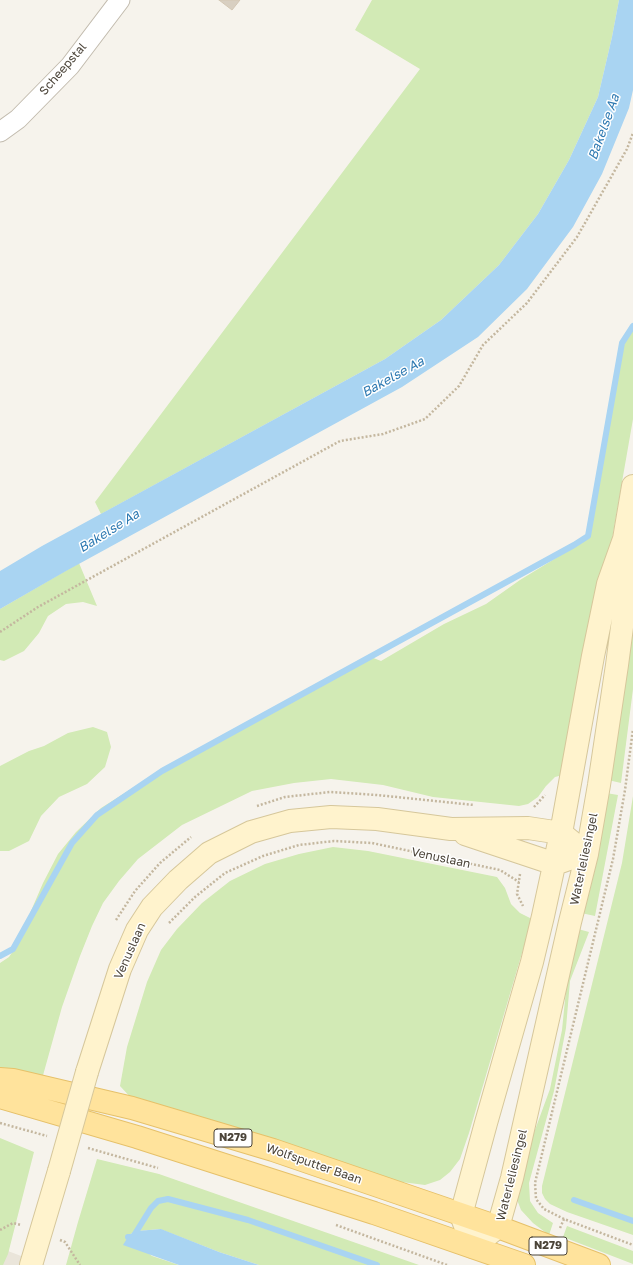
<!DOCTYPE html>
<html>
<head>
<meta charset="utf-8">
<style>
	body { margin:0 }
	canvas { display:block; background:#f6f3ec }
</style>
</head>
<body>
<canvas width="633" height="1265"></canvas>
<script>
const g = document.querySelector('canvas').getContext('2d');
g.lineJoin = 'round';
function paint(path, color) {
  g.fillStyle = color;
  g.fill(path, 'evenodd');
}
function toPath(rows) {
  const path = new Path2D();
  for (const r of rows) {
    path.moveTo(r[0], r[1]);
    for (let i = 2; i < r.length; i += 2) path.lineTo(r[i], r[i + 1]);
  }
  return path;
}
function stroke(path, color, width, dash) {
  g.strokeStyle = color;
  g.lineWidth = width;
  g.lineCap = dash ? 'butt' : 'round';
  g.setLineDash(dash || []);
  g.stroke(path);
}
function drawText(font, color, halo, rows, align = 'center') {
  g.font = font + ' "Golos Text",sans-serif';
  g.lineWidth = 3;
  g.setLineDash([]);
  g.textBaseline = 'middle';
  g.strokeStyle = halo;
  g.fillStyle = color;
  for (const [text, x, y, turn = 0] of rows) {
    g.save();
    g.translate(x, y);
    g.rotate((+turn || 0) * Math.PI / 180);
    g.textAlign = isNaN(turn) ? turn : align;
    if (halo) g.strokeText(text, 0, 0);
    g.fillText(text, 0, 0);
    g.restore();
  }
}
const residential = toPath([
	[0,1248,45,1265,0,1265]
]);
const green = toPath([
	[372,0,619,0,612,37,598,97,569,160,538,214,499,265,441,320,385,359,101,514,95,502,420,69,355,30],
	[633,324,633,419,607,568,567,774,555,777,546,786,538,797,528,804,519,806,433,797,383,785,331,779,294,783,252,791,182,825,138,859,119,881,103,903,92,926,80,956,62,1007,42,1079,0,1072,0,963,9,957,15,948,43,883,58,854,76,832,101,808,144,781,371,657,381,661,444,624,486,604,520,580,587,539,601,468,612,396,620,354],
	[79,563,97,606,83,602,66,604,48,616,39,633,24,651,4,661,0,660,0,609],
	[633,608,633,689,621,783,608,780],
	[93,727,107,732,111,747,105,767,87,784,59,797,41,816,29,841,9,851,0,851,0,766,29,751,44,746,68,733],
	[606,793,618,795,595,916,581,913],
	[633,796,633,1235,567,1212,550,1204,545,1199,542,1193,542,1186,622,863],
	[333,847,368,851,497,877,505,888,511,904,520,913,532,919,469,1133,460,1159,450,1172,440,1180,425,1185,394,1181,133,1100,120,1086,127,1047,147,982,161,950,177,929,202,903,230,881,265,864,299,854],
	[578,929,589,932,570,981,566,1028,554,1091,529,1183,530,1201,538,1213,553,1223,549,1235,533,1223,521,1210,516,1197,517,1179,550,1089,562,1030,567,980],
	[0,1138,34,1152,8,1254,3,1265,0,1265],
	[97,1159,159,1174,419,1265,259,1265,219,1252,160,1229,138,1231,132,1233,128,1237,152,1256,179,1265,66,1265,78,1222],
	[567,1226,633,1251,633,1264,563,1237]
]);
const water = toPath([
	[619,0,633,0,633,90,629,108,602,174,573,227,527,289,478,337,402,387,66,571,0,609,0,571,42,546,385,359,441,320,499,265,538,214,569,160,598,97,612,37],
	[161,1229,219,1252,259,1265,179,1265,123,1245,128,1237,132,1233,137,1231]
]);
const stream = toPath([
	[0,956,13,949,72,843,97,815,162,771,574,545,588,536,622,343,633,326],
	[574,1200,633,1221],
	[128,1237,133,1237,151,1208,158,1201,168,1199,248,1220,377,1265]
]);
const building = toPath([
	[219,0,240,0,232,10,219,0]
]);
const path = toPath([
	[0,632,38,607,340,441,383,434,425,419,459,386,483,345,527,303,577,237,627,149,633,133],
	[257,806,285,797,330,792,377,795,474,805],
	[534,807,545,795],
	[520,874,517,894,523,906],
	[116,920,135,891,160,863,191,837],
	[169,923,195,897,225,873,263,856,299,845,334,841,372,843,500,870,519,882],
	[0,1123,47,1136],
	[88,1148,158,1168],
	[564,1219,544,1209,536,1199,535,1183,613,859,625,790,633,729],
	[336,1225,447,1265],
	[560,1228,564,1219,633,1245],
	[0,1230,13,1223,21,1225],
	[60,1240,65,1242,80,1265]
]);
const street = toPath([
	[0,132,18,119,70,66,120,0]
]);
const secondary = toPath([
	[624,539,627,589,617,665,599,785,587,854,570,922,512,1178,498,1227,473,1247,461,1215,486,1123,532,962,543,916,561,833,593,656,608,584,624,539,633,486],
	[465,834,555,864,569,859],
	[87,1072,120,969,137,930,152,907,178,880,209,853,251,832,290,821,331,817,377,819,451,829,528,828,561,833,572,842],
	[31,1265,59,1171]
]);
const primary = toPath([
	[0,1079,13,1080,132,1108,273,1150,498,1227,599,1265],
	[0,1097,137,1137,374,1213,524,1265]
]);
const secondaryBridge = toPath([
	[59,1171,87,1072]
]);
const shields = [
	[233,1138,38],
	[548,1246,38]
];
const shieldNames = [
	["N279",233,1138],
	["N279",548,1246]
];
const streetNames = [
	["Scheepstal",63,69,-49],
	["Venuslaan",441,858,12],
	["Waterleliesingel",584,859,-78],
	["Venuslaan",130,951,-66],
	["Wolfsputter Baan",314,1164,19],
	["Waterleliesingel",512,1175,-76]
];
const waterNames = [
	["Bakelse Aa",604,127,-70],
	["Bakelse Aa",393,377,-29],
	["Bakelse Aa",109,531,-32]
];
paint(residential, '#eae5da');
paint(green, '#d2eab5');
paint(water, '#a9d4f2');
stroke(stream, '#a9d4f2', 6);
paint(building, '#d8cfc1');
stroke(building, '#d3c7b4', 1);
stroke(street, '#c2bbae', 21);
stroke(secondary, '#d6c79b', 24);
stroke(primary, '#e6c16a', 24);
stroke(path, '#c4b79f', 2.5, [2, 2]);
stroke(street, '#fff', 19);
stroke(secondary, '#fff3cd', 22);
stroke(primary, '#ffe39c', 22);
stroke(secondaryBridge, '#d6c79b', 24, []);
stroke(secondaryBridge, '#fff3cd', 22);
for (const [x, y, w] of shields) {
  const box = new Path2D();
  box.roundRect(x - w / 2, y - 9, w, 18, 3);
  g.fillStyle = '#fff';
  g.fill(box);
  stroke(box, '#4b4439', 1);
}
drawText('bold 11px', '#4b4439', null, shieldNames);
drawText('12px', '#4b4439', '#fff', streetNames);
drawText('italic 13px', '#2e7ab2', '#fff', waterNames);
</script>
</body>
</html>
